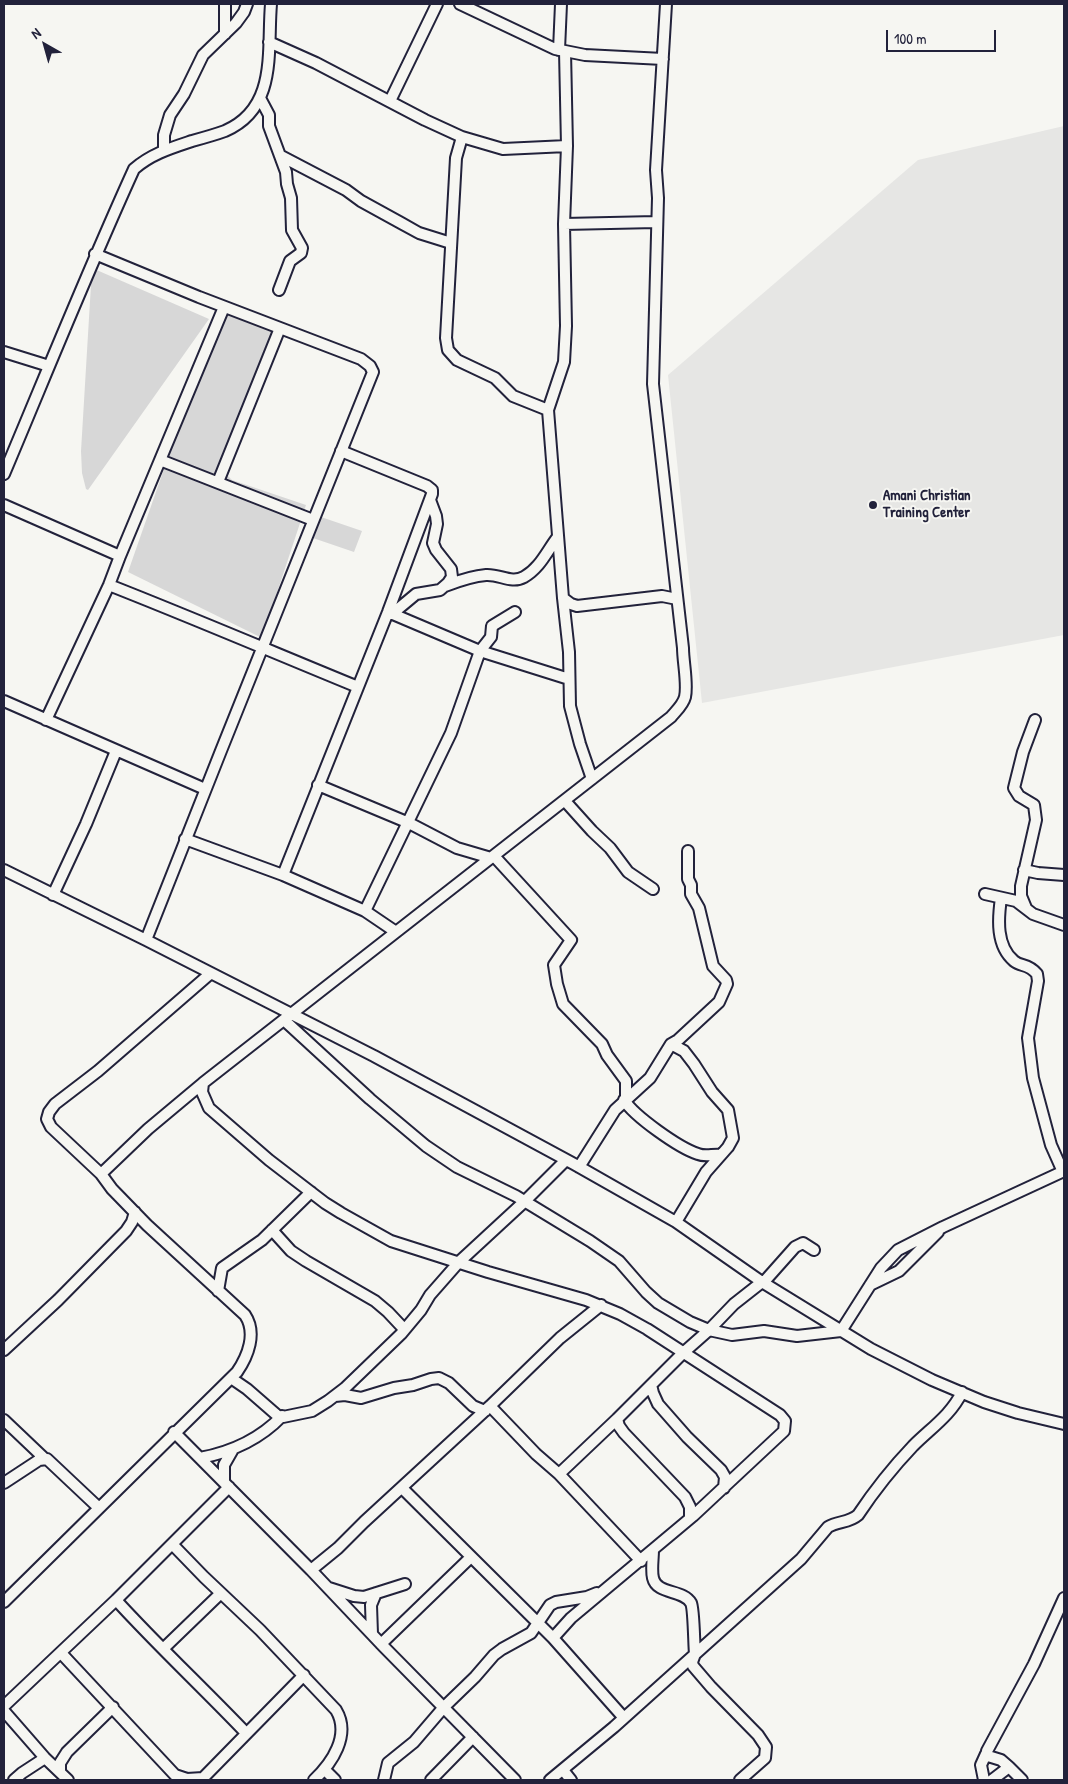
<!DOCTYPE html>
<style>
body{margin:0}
#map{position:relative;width:1068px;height:1784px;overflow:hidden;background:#f6f6f2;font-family:"Patrick Hand",sans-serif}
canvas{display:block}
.frame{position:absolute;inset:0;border:5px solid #22223b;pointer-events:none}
.north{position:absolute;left:20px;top:20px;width:50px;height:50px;-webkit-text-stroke:4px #f6f6f2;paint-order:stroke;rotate:322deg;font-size:14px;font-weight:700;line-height:20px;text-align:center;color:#22223b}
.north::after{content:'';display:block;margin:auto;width:18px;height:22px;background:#22223b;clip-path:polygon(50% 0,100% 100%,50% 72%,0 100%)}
.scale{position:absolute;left:886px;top:30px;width:110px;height:22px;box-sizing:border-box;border:2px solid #22223b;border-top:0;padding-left:6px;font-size:15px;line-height:18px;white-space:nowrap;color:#22223b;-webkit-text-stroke:4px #f6f6f2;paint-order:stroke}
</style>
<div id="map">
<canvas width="1068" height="1784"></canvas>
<div class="frame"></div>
<div class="north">N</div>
<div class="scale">100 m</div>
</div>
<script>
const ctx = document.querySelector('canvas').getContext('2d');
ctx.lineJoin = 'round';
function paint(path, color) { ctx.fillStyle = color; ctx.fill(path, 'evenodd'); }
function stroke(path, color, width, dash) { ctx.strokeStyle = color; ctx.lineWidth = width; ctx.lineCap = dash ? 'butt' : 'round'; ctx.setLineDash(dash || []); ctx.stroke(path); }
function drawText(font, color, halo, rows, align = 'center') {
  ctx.font = font + ' "Patrick Hand",sans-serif'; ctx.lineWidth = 4; ctx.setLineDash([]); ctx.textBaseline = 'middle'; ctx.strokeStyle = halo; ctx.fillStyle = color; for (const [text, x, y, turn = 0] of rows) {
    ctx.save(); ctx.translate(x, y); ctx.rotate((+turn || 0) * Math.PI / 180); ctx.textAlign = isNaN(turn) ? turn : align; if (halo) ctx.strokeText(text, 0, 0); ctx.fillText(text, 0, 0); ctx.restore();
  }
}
const built = new Path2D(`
 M1064,126V635L702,703L668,375L918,160Z`);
const green = new Path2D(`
 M92,268L209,319L88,490L86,489L82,473L81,451Z
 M222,303L278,325L220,468L232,480L306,505L262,638L128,572Z
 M321,517L362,531L354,552L313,538Z`);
const minor = new Path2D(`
 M460,4L555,49L585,55L663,59
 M225,34V4
 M269,42L316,63L425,120L462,137
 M559,50L561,4
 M565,51L567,146L564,224L566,326L564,362L548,410L563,598L569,652L570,706L580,744L592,779
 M260,98L269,115V126L286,172L287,184L291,198L292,230L302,248L301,253L290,261L279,290
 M390,101L437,4
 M164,150V135L170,115L184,94L203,55L236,23L244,12L247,4
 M281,156L346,190L361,201L401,223L419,233L451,243
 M564,224L656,222
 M95,254L199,297L361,359L370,366L373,372C298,562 220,750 146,940
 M4,352L49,366
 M548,410L513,396L495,378L457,360L448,350L446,338L456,158L462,137L503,149L567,146
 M160,460L313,520
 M4,474C47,372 88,270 134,169C151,154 171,148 192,141C203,138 214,135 225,131C278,108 267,51 271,4
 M218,482L280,328
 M4,505L120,556
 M109,585C193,618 275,653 358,687
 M445,586C458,581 472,576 486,575C500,574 511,584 524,577C540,568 547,551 557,538
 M563,598L571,604L577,606L662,596L677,599
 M388,612L480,651L569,679
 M392,614L416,594L440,590L448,583L452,577L451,569L436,550L433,543L437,524L436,516L430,500
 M4,701L205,789
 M46,720L109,585L120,556L224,307
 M318,785L409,823L457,848L491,858
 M565,801L592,831L610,848L628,872L653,889
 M185,839L283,875L365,911L396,932
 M494,856L571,940L554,965L557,984L563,1004L602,1044L607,1055L626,1081V1098
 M4,870L146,940L374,1056L574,1164L676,1222L762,1282L871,1349L932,1380L984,1402L1018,1413L1064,1424
 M1024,870L1038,873L1064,875
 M283,875L388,612L432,494V490L427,486L341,451
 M985,894L1016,901L1033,914L1064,925
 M53,895L86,824L116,751
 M1001,898C998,919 996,946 1014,961C1021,967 1028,963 1037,974L1038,981L1028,1038L1033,1078L1051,1145L1063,1172
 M1026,908L1021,896V886L1036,820L1034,805L1019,796L1014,788L1023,752L1035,720
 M365,911L451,733L480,651L491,637L492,626L515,612
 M284,1020L370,1099L426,1146L457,1167L516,1196L590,1241L619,1261L646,1292L658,1303L690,1322L709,1330L732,1335L764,1331L797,1336L841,1331L881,1268L898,1250L943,1227L1064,1171
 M671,1044L684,1051L694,1064L712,1092L728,1110L733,1138L728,1147L706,1172L676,1222
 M203,1083L202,1092L209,1108L269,1160L325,1203L341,1213L391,1241L488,1272L586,1300L620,1314L647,1329L780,1415L785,1421L784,1431L693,1516L571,1618L553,1638
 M624,1100C634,1116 679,1148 698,1154C705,1157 713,1154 721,1155
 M579,1167L615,1110L650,1078L671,1044L678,1040L719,1002L727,984L726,980L713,966L699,908L691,894V885L688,879V851
 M101,1174L148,1129L203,1083L671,717C676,711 683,705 685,697C688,684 683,662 683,648L653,384L658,198L656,170L666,4
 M272,1230L291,1251L306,1261L375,1301L388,1312L404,1329
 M763,1283L795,1247L803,1243L814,1250
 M870,1285L899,1271L938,1232
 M218,1291L222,1268L262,1240L311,1192
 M4,1350L58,1300L126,1231L132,1222L135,1212
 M231,1378L247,1389L278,1416L283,1417L312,1411L328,1401L345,1388L401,1334L421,1310L430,1295L459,1262L524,1202L566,1160
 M651,1385L653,1393L658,1404L687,1437L721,1470L725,1477L724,1488
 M335,1396L345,1395L361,1398L394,1388L413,1385L431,1379L439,1378L449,1383L473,1406L485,1411
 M490,1406L536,1454L559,1474L641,1561
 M617,1419L619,1426L624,1433L685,1497L690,1507V1518
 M4,1420L45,1459
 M174,1432L311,1570L384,1647L515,1780
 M200,1458C232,1452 259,1440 282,1416
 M559,1474L617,1419L683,1353L709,1330L734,1304L762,1282
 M224,1482V1465L232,1451
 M4,1483L39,1460L47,1459L99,1508
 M402,1488L553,1638L624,1718
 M172,1544L204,1577L260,1630L336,1710C351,1735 332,1763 314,1780
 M653,1550C653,1559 651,1570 653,1578C657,1595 683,1589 691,1603C694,1609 694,1645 695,1654L692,1662L693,1666L711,1687L758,1735L766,1747L765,1758L740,1780
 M311,1570L338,1548L364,1522L490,1406L560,1338L601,1305
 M329,1588L354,1596L364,1597L405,1584
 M116,1600C158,1646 203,1688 246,1733
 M4,1602L237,1372C248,1356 257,1333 245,1315L147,1225L112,1189L101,1174L51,1127L47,1119L49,1112L55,1104L98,1071L211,973
 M372,1634L371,1605L376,1593
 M381,1644L471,1557
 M163,1649L221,1593
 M61,1653L175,1775L187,1779L203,1778L304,1675
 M4,1706L116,1600L229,1487
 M4,1711L45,1758L68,1780
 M1009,1767L1001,1760L988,1756L987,1751L1034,1664L1064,1598
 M325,1770L335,1780
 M563,1770L571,1780
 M60,1772V1763L67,1752L113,1707
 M14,1780L22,1773L45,1758
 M384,1780L388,1763L414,1742L444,1707L475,1677L494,1655L502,1649L531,1633L550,1605L556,1602L587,1597L597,1593
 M431,1780L473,1737
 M550,1780L614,1727L801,1559L828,1527C838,1521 849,1523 858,1515C874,1491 893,1467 913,1446C931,1428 951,1415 962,1392
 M984,1780L981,1765L986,1754
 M992,1780L1009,1767L1022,1780`);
const markers = [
 [873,505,5,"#22223b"]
];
const poiNames = [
 ["Amani Christian",883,496],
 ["Training Center",883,513]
];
paint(built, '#e6e6e4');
paint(green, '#d7d7d7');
stroke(minor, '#22223b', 14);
stroke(minor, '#f6f6f2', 10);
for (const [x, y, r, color] of markers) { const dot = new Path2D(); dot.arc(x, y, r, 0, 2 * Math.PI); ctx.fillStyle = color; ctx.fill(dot); stroke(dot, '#f6f6f2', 2); }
drawText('bold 15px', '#22223b', '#f6f6f2', poiNames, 'left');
</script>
